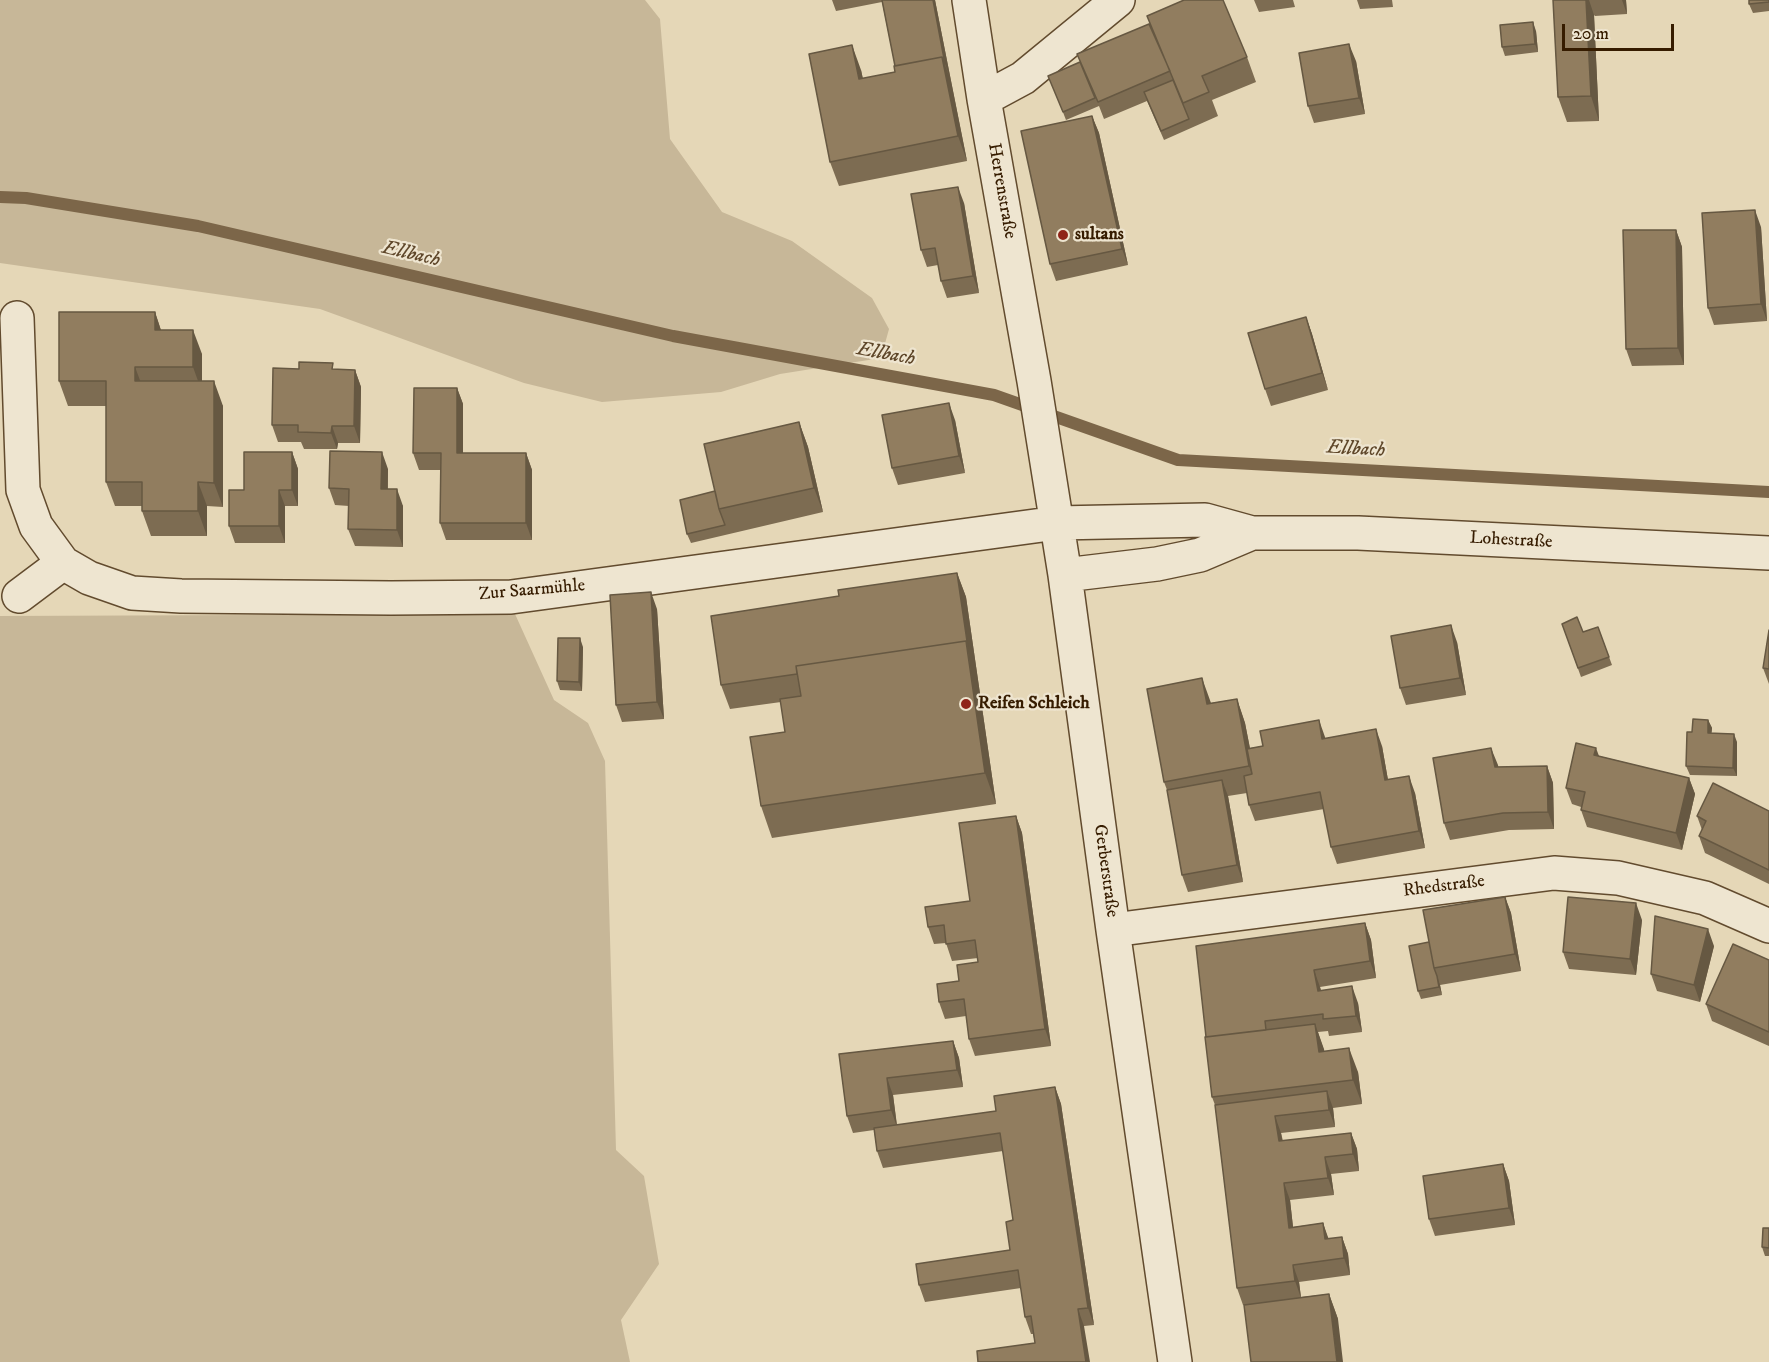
<!DOCTYPE html>
<meta charset="utf-8">
<style>
body{margin:0}
#map{position:relative;width:1769px;height:1362px;overflow:hidden;background:#e5d7b7;font-family:"IM FELL DW Pica",serif}
canvas{display:block}
.scale{position:absolute;left:1562px;top:24px;width:112px;height:27px;box-sizing:border-box;border:3px solid #361c00;border-top:0;padding-left:8px;font-size:18px;line-height:21px;white-space:nowrap;color:#361c00;-webkit-text-stroke:4px #eee5d0;paint-order:stroke}
</style>
<div id="map">
<canvas width="1769" height="1362"></canvas>
<div class="scale">20 m</div>
</div>
<script>
const ctx = document.querySelector('canvas').getContext('2d');
ctx.lineJoin = 'round';
function paint(path, color) { ctx.fillStyle = color; ctx.fill(path, 'evenodd'); }
function stroke(path, color, width, dash) { ctx.strokeStyle = color; ctx.lineWidth = width; ctx.lineCap = dash ? 'butt' : 'round'; ctx.setLineDash(dash || []); ctx.stroke(path); }
function drawText(font, color, halo, rows, align = 'center') {
  ctx.font = font + ' "IM FELL DW Pica",serif'; ctx.lineWidth = 4.5; ctx.setLineDash([]); ctx.textBaseline = 'middle'; ctx.strokeStyle = halo; ctx.fillStyle = color; for (const [text, x, y, turn = 0] of rows) {
    ctx.save(); ctx.translate(x, y); ctx.rotate((+turn || 0) * Math.PI / 180); ctx.textAlign = isNaN(turn) ? turn : align; if (halo) ctx.strokeText(text, 0, 0); ctx.fillText(text, 0, 0); ctx.restore();
  }
}
const green = new Path2D(`
 M0,0H645L660,19L670,139L722,212L792,241L872,298L889,329L881,358L780,374L721,392L602,402L524,383L320,309L0,263Z
 M515,614L554,700L588,723L605,761L616,1150L644,1176L659,1264L621,1320L630,1362H0V616Z`);
const stream = new Path2D(`
 M0,197L26,198L198,226L673,336L994,395L1178,460L1769,492`);
const minor = new Path2D(`
 M969,0L984,99L1034,381L1065,575L1113,930L1175,1362
 M984,99L1023,78L1118,0
 M17,318L23,490L36,526L63,563
 M1065,575L1157,564L1200,555L1252,533
 M19,596L63,563L89,578L132,593L181,596L391,598L511,597L1057,523L1205,520L1252,533H1358L1769,553
 M1113,930L1554,873L1618,878L1705,898L1769,926`);
const wall = new Path2D(`
 M832,0H935L967,161L839,186L830,162L861,70L863,79L895,72V66L882,2L836,11Z
 M1254,0H1293L1295,7L1259,12Z
 M1357,0H1392L1393,7L1360,9Z
 M1553,0H1626L1627,14L1595,16L1594,15L1599,121L1567,122L1558,97Z
 M1769,0V11L1753,13L1749,4Z
 M1536,31L1538,52L1505,56L1502,47Z
 M1247,57L1256,82L1212,100L1218,116L1164,140L1147,101L1104,119L1099,106L1066,120L1052,84Z
 M1356,61L1365,114L1314,123L1308,106Z
 M1092,116L1099,133L1128,265L1056,281L1050,264Z
 M964,203L979,293L947,298L941,281L938,265L927,267L921,250Z
 M1761,227L1767,321L1714,325L1708,308Z
 M1676,230L1682,247L1684,365L1632,366L1626,349Z
 M155,312L161,330L202,354V381L223,406V507L207,506V536H151L142,511V506H115L106,482V406H68L59,381Z
 M1306,317L1312,334L1328,390L1271,406L1265,389Z
 M335,369L355,370L361,387L360,443H338L337,449H304L301,442H278L272,425Z
 M457,388L463,404V453H526L532,470V540H446L440,523V470H419L413,453Z
 M955,420L965,473L898,485L892,468Z
 M799,422L808,447L823,512L691,543L687,534L715,491Z
 M292,452L298,469V506H285V543H235L229,526L244,490Z
 M388,469V489L403,506V547L355,546L348,529L349,506L335,505L329,488Z
 M957,573L966,597L996,804L772,838L761,806L785,732L781,702L730,709L721,685L839,596Z
 M657,609L664,719L622,722L616,705Z
 M1562,624L1583,632L1598,627L1612,665L1581,677Z
 M1769,630V684L1763,668Z
 M1457,642L1466,695L1406,705L1400,688Z
 M583,647L582,691L560,690L557,681Z
 M1237,699L1245,723L1250,748L1325,737V739L1382,746L1388,780L1415,793L1425,848L1337,864L1331,847L1324,809L1255,821L1249,805L1247,793L1228,796L1243,882L1188,892L1182,875L1167,790L1164,782L1211,703Z
 M1708,720L1712,728L1711,733L1737,742V776L1690,775L1686,766L1692,732Z
 M1599,756L1689,778L1695,794L1682,850L1587,827L1581,810V807L1572,804L1566,788Z
 M1498,765V767L1547,766L1553,783L1554,829L1509,830L1450,840L1444,823Z
 M1769,811V884L1705,853L1699,836L1702,830L1697,816Z
 M1016,816L1022,833L1051,1046L975,1056L969,1039L966,1016L945,1019L939,1002L978,962V958L952,961L946,943L934,944L928,927L970,901Z
 M1505,897L1511,913L1521,971L1440,985L1442,995L1421,999L1418,991L1429,942Z
 M1642,920L1636,975L1569,969L1563,952Z
 M1365,923L1371,940L1376,978L1320,987L1321,990L1358,1003L1362,1032L1329,1036L1328,1031L1318,1032L1324,1051L1358,1072L1362,1104L1333,1108L1335,1127L1281,1133L1283,1141L1351,1133L1357,1149L1359,1171L1331,1174L1334,1195L1290,1200L1293,1227L1323,1223L1328,1239L1342,1237L1348,1254L1350,1275L1299,1282L1301,1297L1329,1294L1338,1319L1243,1305L1237,1288L1215,1105L1212,1097L1207,1037Z
 M1714,946L1700,1002L1657,991L1651,974Z
 M1769,960V1046L1712,1021L1706,1004Z
 M953,1041L959,1058L963,1087L893,1095L897,1125L996,1111L1055,1087L1061,1104L1094,1325L1084,1326L1035,1343L1033,1334H1031L1025,1317L1021,1288L925,1302L919,1285L1010,1250L1013,1220L1003,1151L883,1168L877,1151L874,1130L853,1133L847,1116L839,1054Z
 M1503,1164L1509,1181L1515,1225L1435,1236L1429,1219Z
 M1769,1228V1256H1765L1762,1247Z`);
const shadedWall = new Path2D(`
 M933,0H935L951,81L945,64Z
 M1586,0H1589L1594,15L1599,121L1591,96Z
 M1622,0H1626L1627,14Z
 M1533,22L1536,31L1538,52L1535,44Z
 M1349,44L1356,61L1365,114L1359,98Z
 M852,45L861,70L868,104L859,79Z
 M942,57L951,81L967,161L958,136Z
 M1092,116L1099,133L1128,265L1122,249Z
 M958,187L964,203L979,293L973,276Z
 M1755,210L1761,227L1767,321L1761,304Z
 M1676,230L1682,247L1684,365L1678,348Z
 M155,312L163,337L155,330Z
 M1306,317L1312,334L1328,390L1322,373Z
 M193,330L202,354V392L193,367Z
 M135,367L144,391L135,381Z
 M355,370L361,387L360,443L354,426Z
 M214,381L223,406V507L214,483Z
 M457,388L463,404V470L457,453Z
 M949,403L955,420L965,473L959,456Z
 M799,422L808,447L823,512L814,488Z
 M332,426L338,443L337,449L331,433Z
 M292,452L298,469V506L292,490Z
 M382,452L388,469L387,506L381,489Z
 M526,453L532,470V540L526,523Z
 M198,482L207,506V536L198,511Z
 M397,489L403,506V547L397,530Z
 M279,490L285,506V543L279,526Z
 M957,573L966,597L996,804L985,773Z
 M651,592L657,609L664,719L657,702Z
 M1451,625L1457,642L1466,695L1460,678Z
 M580,638L583,647L582,691L579,682Z
 M1202,678L1211,703L1207,704Z
 M1237,699L1245,723L1258,791L1249,766Z
 M1319,720L1325,737L1328,756L1322,739Z
 M1708,720L1712,728L1711,741L1708,733Z
 M1376,729L1382,746L1391,797L1385,780Z
 M1734,734L1737,742V776L1733,768Z
 M1491,748L1498,765L1501,784L1495,767Z
 M1596,748L1602,764L1594,755Z
 M1547,766L1553,783L1554,829L1548,812Z
 M1409,776L1415,793L1425,848L1419,831Z
 M1689,778L1695,794L1682,850L1676,833Z
 M1222,780L1228,796L1243,882L1237,865Z
 M1016,816L1022,833L1051,1046L1045,1029Z
 M1505,897L1511,913L1521,971L1515,954Z
 M1636,903L1642,920L1636,975L1630,959Z
 M1365,923L1371,940L1376,978L1370,961Z
 M1708,929L1714,946L1700,1002L1694,985Z
 M1314,970L1320,987L1324,1007L1318,991Z
 M1437,976L1440,985L1442,995L1439,987Z
 M1352,986L1358,1003L1362,1032L1356,1016Z
 M1315,1024L1324,1049L1328,1076L1319,1052Z
 M953,1041L959,1058L963,1087L957,1070Z
 M1349,1048L1358,1072L1362,1104L1353,1080Z
 M887,1078L893,1095L897,1127L891,1110Z
 M1055,1087L1061,1104L1094,1325L1088,1308Z
 M1327,1091L1333,1108L1335,1127L1329,1110Z
 M1275,1116L1281,1133L1285,1158L1279,1141Z
 M1351,1133L1357,1149L1359,1171L1353,1154Z
 M1325,1157L1331,1174L1334,1195L1328,1178Z
 M1503,1164L1509,1181L1515,1225L1509,1208Z
 M1284,1183L1290,1200L1295,1245L1289,1228Z
 M1323,1223L1329,1240L1325,1239Z
 M1342,1237L1348,1254L1350,1275L1344,1258Z
 M1293,1265L1299,1282L1301,1298L1295,1281Z
 M1329,1294L1338,1319L1343,1362H1337Z
 M1078,1309L1084,1326L1090,1362H1086Z`);
const building = new Path2D(`
 M882,0H933L945,64L942,57L895,66Z
 M1184,0H1223L1247,57L1202,76L1209,92L1183,103L1147,16Z
 M1553,0H1586L1591,96L1558,97Z
 M1749,0H1769V2L1749,4Z
 M1533,22L1535,44L1502,47L1500,25Z
 M1149,24L1170,71L1098,102L1077,54Z
 M1349,44L1359,98L1308,106L1299,53Z
 M852,45L859,79L895,72L894,66L942,57L958,136L830,162L809,54Z
 M1080,62L1095,98L1063,112L1048,76Z
 M1173,80L1189,119L1161,131L1144,92Z
 M1092,116L1122,249L1050,264L1021,131Z
 M958,187L973,276L941,281L935,248L921,250L911,194Z
 M1755,210L1761,304L1708,308L1702,213Z
 M1623,230H1676L1678,348L1626,349Z
 M59,312H155V330H193V367H135V381H214V483L198,482V511H142V482H106V381H59Z
 M1306,317L1322,373L1265,389L1248,333Z
 M299,362L333,363L332,369L355,370L354,426H332L331,433L298,432V425H272L273,368L299,369Z
 M414,388H457V453H526V523H440L441,453H413Z
 M949,403L959,456L892,468L882,415Z
 M799,422L814,488L719,509L704,444Z
 M330,451L382,452L381,489H397V530L348,529L349,489L329,488Z
 M244,452H292V490H279V526H229V490H244Z
 M715,491L719,509L725,525L687,534L680,500Z
 M957,573L968,648L966,641L796,666L797,674L721,685L711,616L839,596L838,590Z
 M651,592L657,702L616,705L610,595Z
 M1577,617L1583,632L1598,627L1609,657L1578,668L1562,624Z
 M1451,625L1460,678L1400,688L1391,636Z
 M1769,630V669L1763,668Z
 M558,638H580L579,682L557,681Z
 M966,641L985,773L761,806L750,737L785,732L780,699L801,696L796,666Z
 M1202,678L1207,704L1237,699L1249,766L1164,782L1147,689Z
 M1693,719L1708,720V733L1734,734L1733,768L1686,766L1687,732H1692Z
 M1319,720L1322,739L1376,729L1385,780L1409,776L1419,831L1331,847L1320,792L1249,805L1244,776L1252,774L1247,749L1263,746L1260,731Z
 M1576,743L1596,748L1594,755L1689,778L1676,833L1581,810L1585,792L1566,788Z
 M1491,748L1495,767L1547,766L1548,812L1503,813L1444,823L1433,758Z
 M1222,780L1237,865L1182,875L1167,790Z
 M1713,783L1769,811V870L1699,836L1706,821L1697,816Z
 M1016,816L1045,1029L969,1039L964,999L939,1002L937,984L959,981L957,965L978,962L975,940L946,944L944,925L928,927L925,907L970,901L959,823Z
 M1505,897L1515,954L1434,968L1423,910Z
 M1568,897L1636,903L1630,959L1563,952Z
 M1655,916L1708,929L1694,985L1651,974Z
 M1365,923L1370,961L1314,970L1318,991L1352,986L1356,1016L1323,1019V1014L1265,1021L1266,1030L1206,1037L1196,946Z
 M1429,942L1434,968L1437,976L1439,987L1418,991L1409,946Z
 M1733,944L1769,960V1032L1706,1004Z
 M1315,1024L1319,1052L1349,1048L1353,1080L1212,1097L1205,1037Z
 M953,1041L957,1070L887,1078L891,1110L847,1116L839,1054Z
 M1055,1087L1088,1308L1078,1309L1086,1362H978L977,1351L1035,1343L1031,1316L1025,1317L1018,1270L919,1285L916,1264L1010,1250L1006,1222L1013,1220L1000,1133L877,1151L874,1128L996,1111L994,1096Z
 M1327,1091L1329,1110L1275,1116L1279,1141L1351,1133L1353,1154L1325,1157L1328,1178L1284,1183L1289,1228L1323,1223L1325,1239L1342,1237L1344,1258L1293,1265L1295,1281L1237,1288L1215,1105Z
 M1503,1164L1509,1208L1429,1219L1423,1176Z
 M1763,1228H1769V1248L1762,1247Z
 M1329,1294L1337,1362H1251L1244,1305Z`);
const markers = [
 [1063,235,6,"#8f2418"],
 [966,704,6,"#8f2418"]
];
const streetNames = [
 ["Herrenstraße",1001,191,80],
 ["Lohestraße",1511,541,3],
 ["Zur Saarmühle",532,591,-5],
 ["Gerberstraße",1105,871,82],
 ["Rhedstraße",1444,887,-7]
];
const poiNames = [
 ["sultans",1075,235],
 ["Reifen Schleich",978,704]
];
const waterNames = [
 ["Ellbach",411,255,13],
 ["Ellbach",886,355,10],
 ["Ellbach",1356,450,3]
];
paint(green, '#c7b798');
stroke(stream, '#7c6649', 12);
stroke(minor, '#624b2e', 36);
stroke(minor, '#eee5d0', 33);
paint(wall, '#7d6c52');
paint(shadedWall, '#665842');
paint(building, '#917d5f');
stroke(building, '#665842', 1.5);
for (const [x, y, r, color] of markers) { const dot = new Path2D(); dot.arc(x, y, r, 0, 2 * Math.PI); ctx.fillStyle = color; ctx.fill(dot); stroke(dot, '#eee5d0', 2); }
drawText('18px', '#361c00', '#eee5d0', streetNames);
drawText('bold 18px', '#361c00', '#eee5d0', poiNames, 'left');
drawText('italic 20px', '#5f472a', '#eee5d0', waterNames);
</script>
